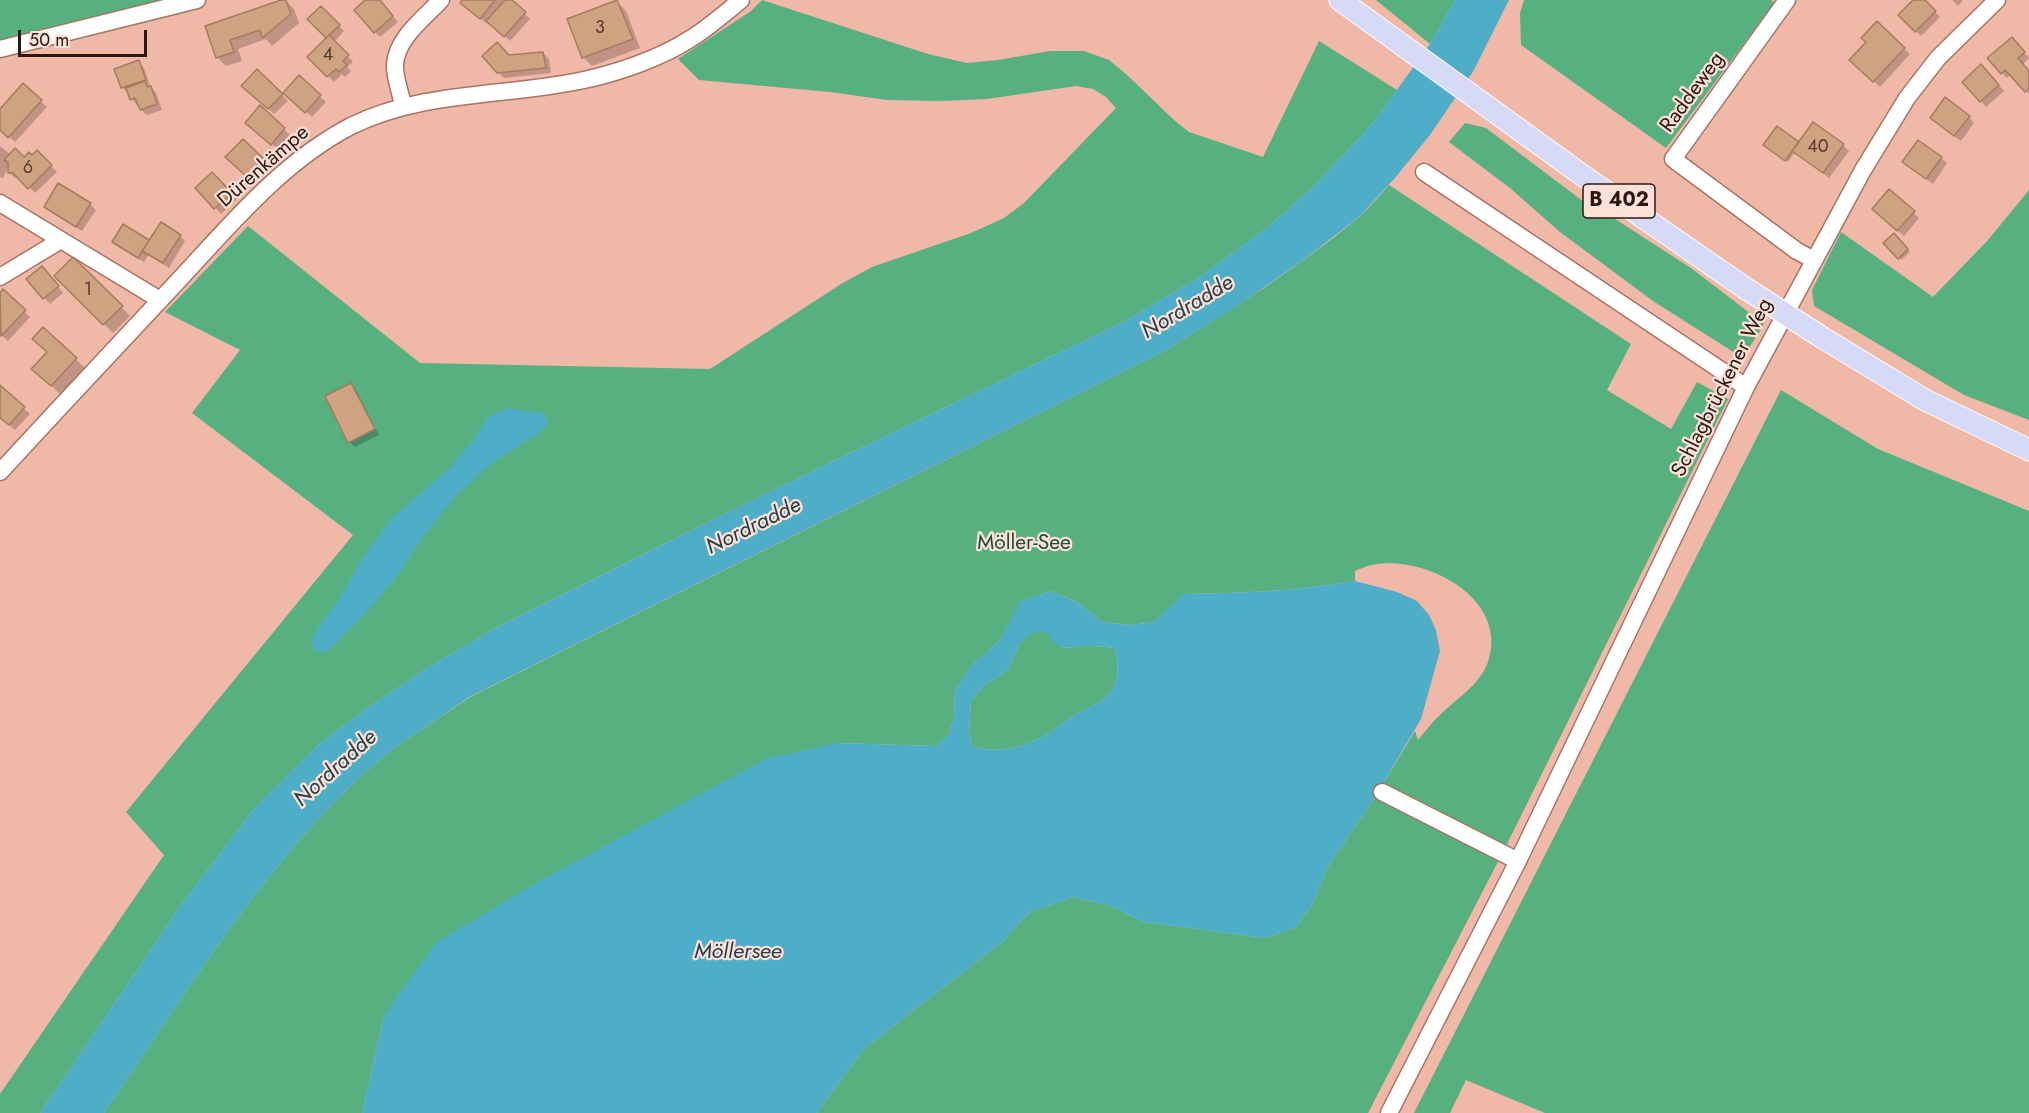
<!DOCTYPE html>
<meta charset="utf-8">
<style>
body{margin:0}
#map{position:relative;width:2029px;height:1113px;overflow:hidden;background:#f0b8a7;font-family:Jost,sans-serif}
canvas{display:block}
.scale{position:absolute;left:18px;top:30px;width:129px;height:27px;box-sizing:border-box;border:3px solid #2c1812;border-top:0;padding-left:8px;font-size:18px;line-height:21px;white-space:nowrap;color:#2c1812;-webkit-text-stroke:4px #fde0d7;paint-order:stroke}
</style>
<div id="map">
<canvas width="2029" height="1113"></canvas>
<div class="scale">50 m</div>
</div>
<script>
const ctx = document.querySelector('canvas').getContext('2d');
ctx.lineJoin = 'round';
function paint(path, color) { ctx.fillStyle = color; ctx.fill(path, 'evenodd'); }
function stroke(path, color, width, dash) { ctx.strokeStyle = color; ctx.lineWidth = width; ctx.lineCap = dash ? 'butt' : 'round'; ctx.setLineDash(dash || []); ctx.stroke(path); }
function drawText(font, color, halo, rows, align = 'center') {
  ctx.font = font + ' Jost,sans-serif'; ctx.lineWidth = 4.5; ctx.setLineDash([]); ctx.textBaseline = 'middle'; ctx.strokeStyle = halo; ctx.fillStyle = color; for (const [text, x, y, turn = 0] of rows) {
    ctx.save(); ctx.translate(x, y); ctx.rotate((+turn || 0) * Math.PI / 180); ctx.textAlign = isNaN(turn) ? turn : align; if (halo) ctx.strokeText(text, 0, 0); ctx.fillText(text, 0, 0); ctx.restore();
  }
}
const green = new Path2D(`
 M0,0H163L0,41Z
 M762,0L928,54L967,63L998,60L1050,51H1084L1109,60L1126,74L1174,120L1189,132L1263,157L1319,41L1397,90L1373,123L1314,186L1268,227L1201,276L1123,322L773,490L497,627L426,669L367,708L318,745L252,811L181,905L40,1113H0V1094L164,855L126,812L353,535L192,413L240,350L165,312L248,226L420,363L710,369L841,284L872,267L971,233L1004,218L1024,203L1116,108L1106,97L1093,89L1076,86L987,99L940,101L887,100L830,92L699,80L678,59L751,11Z
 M1376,0H1455L1430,44Z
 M1524,0H1771L1774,3L1666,148L1521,45L1520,13Z
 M1465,123L1486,128L1588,205L1612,217L1691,268L1764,324L1746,353H1735L1653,301L1560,232L1510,188L1449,142Z
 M1389,185L1631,344L1607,390L1671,429L1697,382L1728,399L1503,852L1368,1113H817L864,1049L1001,943L1030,912L1074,897L1113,907L1143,922L1265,938L1297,927L1312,905L1329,865L1374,799L1415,731L1418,740C1425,732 1431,723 1439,716C1457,698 1479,686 1488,662C1510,599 1425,554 1372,565C1366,566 1360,569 1355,571V581C1298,591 1242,593 1185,594L1153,622L1131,625L1103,622L1075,601L1051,591L1021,602L1000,640L971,666L955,690L954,717L949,735L936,746L838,743L384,1015L362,1113H104C188,992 264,861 377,762C403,740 440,718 470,697L1165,351C1231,310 1298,268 1358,218C1369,208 1379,196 1389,185Z
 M2029,190V420L1964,395L1814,306L1812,290L1841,232L1933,297L1988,240Z
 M1781,390L1878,449L2029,511V1113H1545L1466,1080L1450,1113H1414Z
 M1031,632H1047C1065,655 1064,646 1089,646C1097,646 1106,647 1114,648C1118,662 1120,674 1113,688C1104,703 1085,709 1071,717C1062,723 1054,731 1044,736C1022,748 996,754 972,746L969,730L971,701L983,687L1008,670L1019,645Z`);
const water = new Path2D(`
 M1455,0H1509L1474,70L1430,135L1394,179L1359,217L1302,261L1231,310L1165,351L469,697C440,718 403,740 377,762C264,861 188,992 104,1113H40L181,905L252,811L318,745L367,708L426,669L497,627L773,490L1123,322L1201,276L1268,227L1314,186L1373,123L1430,44Z
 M508,408L529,412H542L548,423L538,434L492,463L455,497L421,539L398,575L365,614L328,651L318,652L313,648L312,640L318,628L340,598L361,560L393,517L450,468L476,436L489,416Z
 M1355,581L1397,592L1417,601L1429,615L1436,630L1440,651L1421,719L1374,799L1329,865L1312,905L1297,927L1265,938L1143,922L1113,907L1074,897L1030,912L1001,943L864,1049L817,1113H362L384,1015L437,942L538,882L766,759L838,743L936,746L949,735L954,717L955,690L971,666L1000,640L1020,602L1051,591L1075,601L1103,622L1131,625L1153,622L1184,594C1242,593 1298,591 1355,581ZM1046,632C1065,655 1064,646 1089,646C1097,646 1106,647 1114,648C1118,662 1120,674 1113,688C1104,703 1085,709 1071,717C1062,723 1054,731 1044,736C1022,748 996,754 972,746L969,730L971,701L983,687L1008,670L1019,645L1031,633Z`);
const shadow = new Path2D(`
 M285,0L294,9L299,23L272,46L266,39L238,49L242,61L226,66L217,57L207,27Z
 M367,0H379L398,22L380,37L375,32Z
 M464,0H510L530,19L510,41L488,21L486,23L467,8Z
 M1915,0H1923L1940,17L1921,36L1900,15Z
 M1952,0H1963L1958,6Z
 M617,2L626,11L640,48L592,66L583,57L569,20Z
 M321,8L344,31L334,42L353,62L347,67L351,71L345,77L342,74L334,82L309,57L328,38Z
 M1877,24L1910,54L1880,87L1851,60L1868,42Z
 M2017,44L2029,58L2022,65L2029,73V94L2012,74L2007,78L2002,73Z
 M543,53L549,59L551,73L504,78L484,56Z
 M139,62L144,68L151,88L156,93L162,110L147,115L141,110L139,104L137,105L123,88L116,70Z
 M257,71L288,101L274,114L249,91Z
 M1987,72L2004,91L1986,107L1981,101Z
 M299,77L326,102L312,117L290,98Z
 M23,85L47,107L15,142L0,129V111Z
 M260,107L290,135L278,149L253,128Z
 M1969,117L1974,123L1961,141L1937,123Z
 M243,141L268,165L253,181L228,157Z
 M1799,144L1843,145L1849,151L1829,178L1795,152L1788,162L1768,147Z
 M0,146L11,155L24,159L32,157L37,152L57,172L35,193L20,178H15L9,172V165L3,178L0,177Z
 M1941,158L1947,163L1933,184L1904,162Z
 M212,174L237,199L221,214L197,188Z
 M1889,191L1919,218L1904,236L1879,215Z
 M90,204L96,210L82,231L51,212L45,207Z
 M123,227L150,242L180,236L185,241L169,268L148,255L144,262L120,248L114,242Z
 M1894,235L1910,252L1901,260L1885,243Z
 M73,259L130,316L113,333L56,276Z
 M48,274L63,293L50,304L28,279Z
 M4,292L30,317L8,341L0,334V295Z
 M43,329L85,368L60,394L34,369L49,353Z
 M351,384L356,390L379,435L355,447L350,442Z
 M0,387L30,414L15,430L0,417Z`);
const building = new Path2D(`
 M281,0H286L291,14L262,38L260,30L230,40L234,52L216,58L205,26Z
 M365,0H380L393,16L374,33L354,10Z
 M462,0H495L480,19L460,3Z
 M505,0H512L526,12L504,37L486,21Z
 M617,0L633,39L582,58L567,19Z
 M1913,0H1925L1936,11L1915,32L1898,15Z
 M321,6L340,25L326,38L307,19Z
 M1877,21L1905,48L1873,82L1849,60L1866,42L1861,38Z
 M329,35L349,55L343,61L347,65L339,72L336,69L327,77L307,57Z
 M2012,37L2025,52L2018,58L2029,71V88L2025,92L2005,70L2001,74L1987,58Z
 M497,42L509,55L543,52L546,68L497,73L482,56Z
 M139,60L146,80L121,88L114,69Z
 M1981,64L1999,85L1980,102L1962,82Z
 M257,69L283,94L268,109L241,86Z
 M299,75L321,95L305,113L283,93Z
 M145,81L147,87L151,86L157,104L140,110L135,98L130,100L126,88Z
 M23,83L42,100L8,138L0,130V109Z
 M1945,97L1970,116L1954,136L1930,118Z
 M260,105L285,128L271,145L245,123Z
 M1813,122L1844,144L1823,173L1792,151Z
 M1777,126L1799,142L1785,161L1763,145Z
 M243,139L264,159L247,177L225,157Z
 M1918,140L1942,157L1926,179L1902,162Z
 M15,148L24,157L29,152L32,155L37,150L52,165L28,189L13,173H8V162L4,160Z
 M212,172L232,193L214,209L195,188Z
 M58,183L91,203L76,227L44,207Z
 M1889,189L1915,211L1897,231L1872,209Z
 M161,222L181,235L163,263L142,251Z
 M123,224L149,240L138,258L112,242Z
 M1894,233L1908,249L1898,259L1883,243Z
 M73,257L123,306L103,325L54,276Z
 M42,266L59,286L43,299L26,279Z
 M3,289L26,310L1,336L0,293Z
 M43,327L77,358L51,386L31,369L47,352L32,339Z
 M351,383L375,429L348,443L325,396Z
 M0,385L25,407L9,425L0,418Z`);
const minor = new Path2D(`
 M1787,0L1673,159L1797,251L1814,260
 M0,49L197,0
 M403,106C401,93 394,77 395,64C397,38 424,18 441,0
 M1424,172L1746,387
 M0,203L160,300
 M0,277L61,240
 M0,472C59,408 119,344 178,281C230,225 282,162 351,126C424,90 506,97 584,80C617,73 661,58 690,39C708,28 725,13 741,0
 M1382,792L1518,861
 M1389,1113L1518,861L1746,387L1863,170L1907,98L1938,58L1997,0`);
const major = new Path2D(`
 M1340,0L1582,175L1745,288
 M1823,338L1925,400L2029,450`);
const majorBridge = new Path2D(`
 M1745,288L1823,338`);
const numberNames = [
 ["3",600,29],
 ["4",328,56],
 ["40",1818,148],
 ["6",28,169],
 ["1",88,291]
];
const shields = [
 [1619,201,72]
];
const shieldNames = [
 ["B 402",1619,201]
];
const streetNames = [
 ["Raddeweg",1693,93,-54],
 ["Dürenkämpe",264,167,-41],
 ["Schlagbrückener Weg",1723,388,-63]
];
const parkNames = [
 ["Möller-See",1024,544]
];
const waterNames = [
 ["Nordradde",1188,308,-31],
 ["Nordradde",754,527,-26],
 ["Nordradde",336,769,-42],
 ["Möllersee",738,953]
];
paint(green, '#56b07f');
paint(water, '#4faec7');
paint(shadow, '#0003');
paint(building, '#cfa282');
stroke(building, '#a67c5c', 1.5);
stroke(minor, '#a87465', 19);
stroke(major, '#fff', 23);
stroke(minor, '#fff', 16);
stroke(major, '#d6daf7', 21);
stroke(majorBridge, '#fff', 23, []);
stroke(majorBridge, '#d6daf7', 21);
drawText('18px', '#553a2e', null, numberNames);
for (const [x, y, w] of shields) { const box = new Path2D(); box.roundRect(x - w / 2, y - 17, w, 34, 4.5); ctx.fillStyle = '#fde0d7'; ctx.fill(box); stroke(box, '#2c1812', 1.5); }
drawText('bold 20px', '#2c1812', null, shieldNames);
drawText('21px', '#2c1812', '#fde0d7', streetNames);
drawText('21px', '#185034', '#fde0d7', parkNames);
drawText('italic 22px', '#234048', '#fde0d7', waterNames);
</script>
